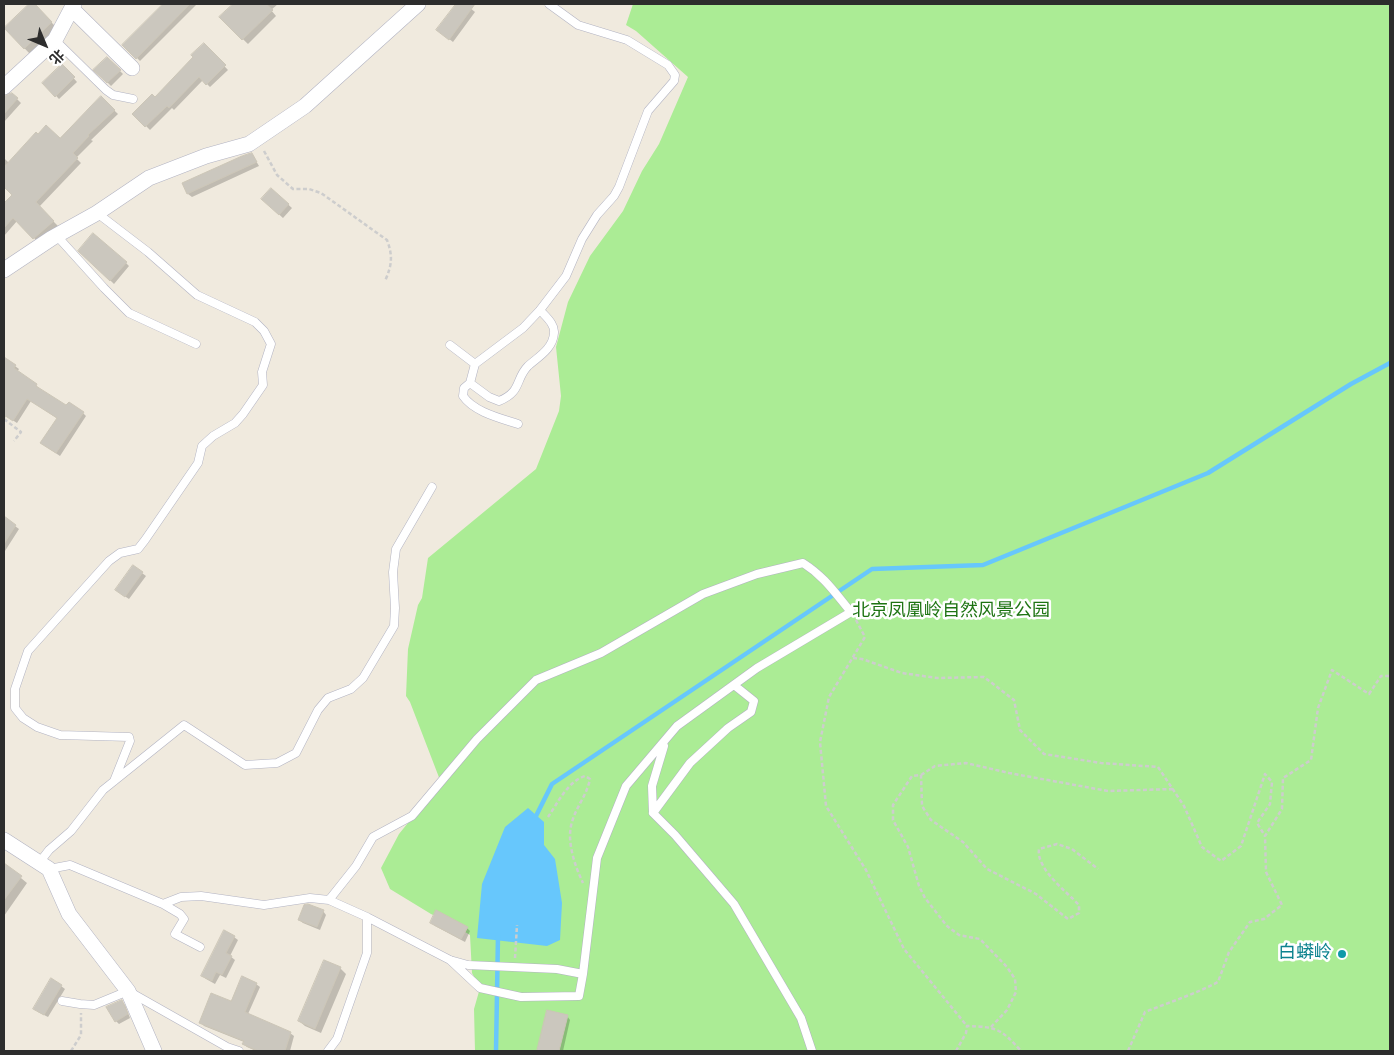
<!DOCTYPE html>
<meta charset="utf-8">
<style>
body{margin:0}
#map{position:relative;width:1394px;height:1055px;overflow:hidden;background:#f0eade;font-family:Overpass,"Noto Sans SC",sans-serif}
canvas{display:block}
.frame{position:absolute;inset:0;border:5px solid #2d2d2d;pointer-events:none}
.north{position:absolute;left:20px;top:20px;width:50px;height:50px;-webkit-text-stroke:4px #fff;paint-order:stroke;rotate:135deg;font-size:14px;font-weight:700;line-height:20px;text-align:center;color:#2d2d2d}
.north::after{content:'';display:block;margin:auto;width:18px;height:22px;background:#2d2d2d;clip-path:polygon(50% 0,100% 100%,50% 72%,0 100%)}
</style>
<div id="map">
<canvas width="1394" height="1055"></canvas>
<div class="frame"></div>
<div class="north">北</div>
</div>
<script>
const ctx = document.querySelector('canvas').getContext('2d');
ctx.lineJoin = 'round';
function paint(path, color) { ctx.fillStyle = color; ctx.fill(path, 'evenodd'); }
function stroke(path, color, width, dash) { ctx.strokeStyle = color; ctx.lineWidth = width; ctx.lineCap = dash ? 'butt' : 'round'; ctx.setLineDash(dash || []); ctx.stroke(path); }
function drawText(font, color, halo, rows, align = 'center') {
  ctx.font = font + ' Overpass,"Noto Sans SC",sans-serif'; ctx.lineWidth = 5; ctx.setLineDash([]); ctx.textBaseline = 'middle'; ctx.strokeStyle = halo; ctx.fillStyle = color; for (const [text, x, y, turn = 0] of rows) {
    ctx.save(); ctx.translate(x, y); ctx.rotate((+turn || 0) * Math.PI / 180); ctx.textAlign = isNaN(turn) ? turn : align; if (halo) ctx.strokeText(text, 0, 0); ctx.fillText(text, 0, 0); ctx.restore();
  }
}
const green = new Path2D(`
 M633,4H1390V1051H475L474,1009L480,988L472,973L470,935L452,924L431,914L390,889L381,868L399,834L433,792L440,780L410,702L406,696L408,649L418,605L422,598L428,558L536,469L559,411L561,396L556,347L568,302L590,256L623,211L642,171L659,144L688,77L636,31L626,25Z`);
const water = new Path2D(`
 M528,808L544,822V845L555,859L562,903L560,940L547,946L477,938L482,884L505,827Z`);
const shadow = new Path2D(`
 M31,4H33L57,28L30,54L5,28Z
 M165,4H197L140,61L124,45Z
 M236,4H278L271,10L276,16L248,44L221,18Z
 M457,4H465L475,12L453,42L438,30Z
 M204,45L228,70L210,87L203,80L174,110L172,108L150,130L134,114L155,99L195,57Z
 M107,58L123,74L111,86L95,70Z
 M62,65L77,82L59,99L44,83Z
 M12,94L21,103L4,122V99Z
 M101,98L118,114L91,140L93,141L76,158L81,163L39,207L58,226L38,242L17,221L4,236V205L13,195L4,186V158L9,163L60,140Z
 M252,154L259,166L192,197L188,194L184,184Z
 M271,189L292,208L283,218L262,199Z
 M79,250L126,263L129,266L114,284Z
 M4,358L19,369L17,372L36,385L39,389L66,407L83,413L86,416L60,456L45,446L58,419L31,401L17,423L6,416L4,420Z
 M4,518L19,529L5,551L4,550Z
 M142,573L146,576L129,599L120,593Z
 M4,864L27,883L4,916Z
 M323,911L326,915L320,930L303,923L299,920Z
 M431,922L467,928L470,931L465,942L435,926Z
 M234,937L238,940L230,956L235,960L226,978L220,975L215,984L206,979L202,976Z
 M324,962L340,968L346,974L321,1033L305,1026L299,1021Z
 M256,984L260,987L248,1014L290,1033L294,1036L290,1051H256L247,1047L243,1044L244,1042L204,1026L201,1022L231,1003Z
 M61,986L65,989L48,1017L38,1012Z
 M121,1001L125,1005L130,1018L119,1024L116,1021Z
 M548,1012L567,1016L570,1020L563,1051H538Z`);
const stream = new Path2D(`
 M535,818L552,784L872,569L983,565L1208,473L1351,384L1390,363
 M496,1051L498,935`);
const building = new Path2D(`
 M29,4H35L52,22L24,49L4,28Z
 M163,4H190L136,59L122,45Z
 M233,4H266L273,10L242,40L219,17Z
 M456,4H475L449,40L436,30Z
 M204,43L226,65L206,85L199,77L169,108L167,106L145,127L132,114L152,94L155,97L193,57L191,55Z
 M107,57L121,70L107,83L93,70Z
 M62,64L75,77L55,97L42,83Z
 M12,93L18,98L4,114V96Z
 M101,96L115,110L88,135L89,136L73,153L78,158L36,202L54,221L33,239L13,218L4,228V203L12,195L4,187V167L36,132L38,134L46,125L60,138Z
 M252,153L257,162L187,194L182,183L242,156Z
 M271,188L289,204L279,215L261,199Z
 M93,233L127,262L110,281L78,251Z
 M4,357L16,365L14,368L37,384L36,386L66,405L69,402L84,412L56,453L40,443L57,418L27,399L13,421L4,415Z
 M4,516L16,525L4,544Z
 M133,565L143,572L125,597L115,590Z
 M4,863L22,876L4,900Z
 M308,904L324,910L317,927L298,920L304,905Z
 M436,910L468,927L461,939L430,923Z
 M224,930L235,936L226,953L232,956L222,975L216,972L212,981L201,976Z
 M324,960L341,967L315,1029L298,1021Z
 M242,976L257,983L245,1012L291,1032L285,1051H258L242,1044L244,1041L199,1023L211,993L231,1001Z
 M51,978L62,985L44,1015L33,1009Z
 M122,1000L128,1014L115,1022L106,1007Z
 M547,1010L568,1015L559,1051H537Z`);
const path = new Path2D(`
 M264,151L277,175L293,189H309L321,193L387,240C393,256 392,265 385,281
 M4,419L21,432L14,441
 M856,620L865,637L829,697L820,742L826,806L866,870L904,949L967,1026
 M853,658L862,659L902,673L937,678L984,677L1014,700L1020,730L1044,754L1101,763L1158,767L1184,806L1202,847L1221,861L1241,846L1265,774L1272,782L1270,804L1257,823L1265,836
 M921,775L935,766L966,763L1009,773L1108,791L1173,789
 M548,817C557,804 568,781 585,776L590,779C587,795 576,807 572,822C566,841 575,866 583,883
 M515,958L517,925
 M991,1027L1007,1010L1016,992L1015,979L1007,967L980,939L959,935L947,926L925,898L919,886L908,847L893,820V805L912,776L921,775L922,806L931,820L963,842L987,869L1036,894L1068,919L1079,913V905C1067,892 1036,869 1039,849L1057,844L1072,849L1098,869
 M71,1051L81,1035V1013
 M956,1051L966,1033L967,1026C998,1027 1001,1029 1021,1051
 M1128,1051L1145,1012C1170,1002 1195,994 1218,982L1229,952L1250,922L1264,919L1282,905L1266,872L1265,836L1282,809L1283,778L1311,760L1318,708L1332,670L1369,694L1381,676H1390`);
const lane = new Path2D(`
 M55,40L106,90L113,95L133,99
 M97,213L148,252L197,295L255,322L264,331L271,344L262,372L263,385L243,414L235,423L213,436L202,446L198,463L145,540L138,549L120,553L109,561L28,651L15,689V708L23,718L37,727L60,735L129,737L130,741L114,781
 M57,236L104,288L129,313L196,344
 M540,310C546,317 555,324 554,333C553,349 538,357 528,366C515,379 522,392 499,401L489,397L470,383L475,364L523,328L540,310L566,276L582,239L597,215L614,196L619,187L648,111L674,81L675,75L668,65L627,40L578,25L549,4
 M450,345L475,364
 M470,383L464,388L463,396C474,412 500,418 518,424
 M664,746L652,786L653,813L675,835L734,904L801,1018L812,1051
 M653,813L690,763L728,728L751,712L754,701L734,685
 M39,863L49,850L71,831L103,790L184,725L245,765L277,763L296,753L318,710L328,698L351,689L363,678L394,626L395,608L393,572L396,549L432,487
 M49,869L70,865L163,904L181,897L201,896L264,905L310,898L329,900L367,917L450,960L468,965L557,969L583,974L579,996L521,997L480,988L450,960
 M329,900L356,866L373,837L412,816L477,739L536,680L601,653L703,594L757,574L803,563C825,577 835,593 851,612L757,668L677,726L626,786L597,858L583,974
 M163,904L180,914L184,919L175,934L200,947
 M62,1001L80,1004L94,1005L128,991L227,1047L239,1051
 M328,1051L337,1039L367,953V917`);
const street = new Path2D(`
 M72,9L132,68
 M4,87L55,40L74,4
 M4,270L52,238L97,213L149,178L206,156L249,144L305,106L418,4
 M4,840L49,869L69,914L128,991L154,1051`);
const markers = [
 [1342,954,5,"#0f9aa8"]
];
const parkNames = [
 ["北京凤凰岭自然风景公园",951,612]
];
const cultureNames = [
 ["白蟒岭",1332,954]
];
paint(green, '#abec95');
paint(water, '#67c7fc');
paint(shadow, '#0003');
stroke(stream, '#67c7fc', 4.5);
paint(building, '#cbc7be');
stroke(building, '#ccc6b7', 1);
stroke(lane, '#b2b3c2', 9);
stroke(street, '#b2b3c2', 16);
stroke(path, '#cdcdcd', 2.5, [4, 2.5]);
stroke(lane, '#fff', 8);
stroke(street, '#fff', 15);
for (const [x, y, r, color] of markers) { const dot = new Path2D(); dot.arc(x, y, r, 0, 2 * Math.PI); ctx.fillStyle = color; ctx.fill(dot); stroke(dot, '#fff', 2); }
drawText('18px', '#1e7413', '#fff', parkNames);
drawText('18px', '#0d838f', '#fff', cultureNames, 'right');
</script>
